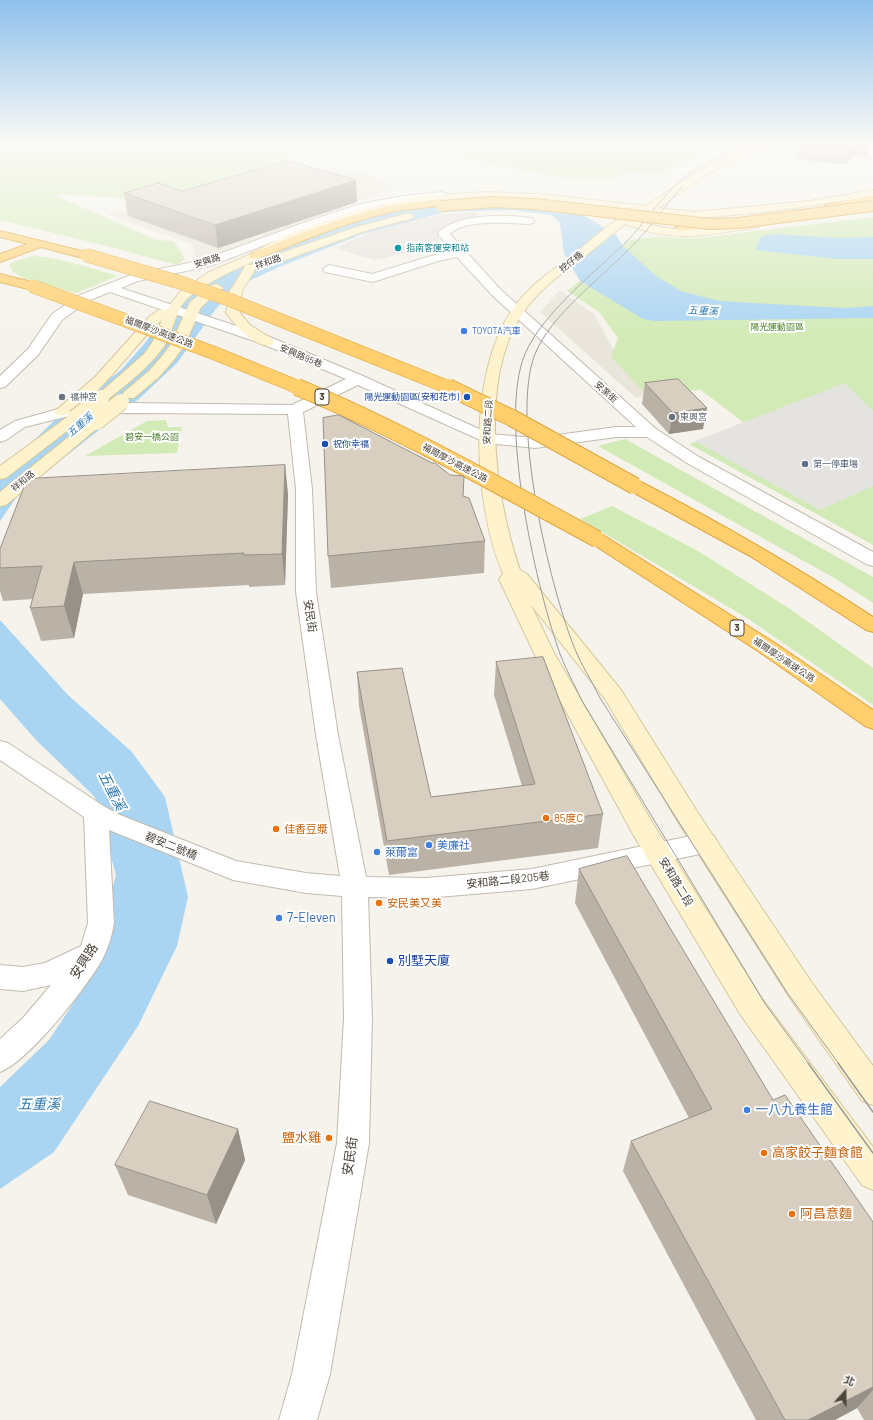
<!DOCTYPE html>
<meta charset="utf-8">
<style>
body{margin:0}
#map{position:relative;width:873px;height:1420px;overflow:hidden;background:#f6f3ec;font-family:Barlow,"Noto Sans TC",sans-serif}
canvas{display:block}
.north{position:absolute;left:825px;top:1372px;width:40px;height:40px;-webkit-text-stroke:3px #fff;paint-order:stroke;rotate:21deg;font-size:11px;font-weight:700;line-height:16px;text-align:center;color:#4b4439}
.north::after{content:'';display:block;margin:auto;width:14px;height:18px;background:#4b4439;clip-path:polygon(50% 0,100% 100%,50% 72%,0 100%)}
</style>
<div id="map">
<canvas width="873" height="1420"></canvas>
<div class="north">北</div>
</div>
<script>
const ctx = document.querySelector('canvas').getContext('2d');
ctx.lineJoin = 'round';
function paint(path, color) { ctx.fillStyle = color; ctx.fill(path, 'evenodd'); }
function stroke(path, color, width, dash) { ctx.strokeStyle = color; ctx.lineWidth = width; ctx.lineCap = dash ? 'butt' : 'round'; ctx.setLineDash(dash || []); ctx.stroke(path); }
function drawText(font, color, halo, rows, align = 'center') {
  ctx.font = font + ' Barlow,"Noto Sans TC",sans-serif'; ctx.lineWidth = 4; ctx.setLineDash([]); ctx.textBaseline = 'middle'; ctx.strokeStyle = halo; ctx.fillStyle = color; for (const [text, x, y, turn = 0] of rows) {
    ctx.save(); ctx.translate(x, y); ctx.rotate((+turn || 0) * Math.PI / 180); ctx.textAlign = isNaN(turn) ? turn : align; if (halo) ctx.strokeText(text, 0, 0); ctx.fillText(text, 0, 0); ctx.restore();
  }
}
const residential = new Path2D(`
 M294,167H313L370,174L395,187L211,259L195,262L196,254L190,243L152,231L107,214L142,206Z
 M560,290L594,314L616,354L651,395L636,398L540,312Z`);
const industrial = new Path2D(`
 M475,212L483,219L460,222L441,229L439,233V239L444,244L375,260L335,248L371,232L418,219L444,214Z`);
const green = new Path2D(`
 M0,142H342L329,147L317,155L286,152L287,167L157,200L52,194L157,240L174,241L185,259L177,265L114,248L0,220Z
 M356,142H416L409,149L375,148Z
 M482,142H719L730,145L695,156L660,174L632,173L612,179L558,177L457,157Z
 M873,217V545L689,444L747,425L701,390L646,394L611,357L618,338L599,312L567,291L629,240L656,237L698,238Z
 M33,256C62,258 90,268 118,276L76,293L23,278L12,271L9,264L18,260Z
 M166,420L168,427H182L177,453L85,456L147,421Z
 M625,439L873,577V603L836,579L598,446Z
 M612,506L698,551L790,609L873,668V705L747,618L580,519Z`);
const parking = new Path2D(`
 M845,383L873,411V486L820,510L695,441Z`);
const water = new Path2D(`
 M436,198L567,205L616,235L623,246L656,276L681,291L715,300L734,302L846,308L873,306V318L655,321L643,319L580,281L564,254L560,223L552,215L513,210L445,212L363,234L279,267L238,286L215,310L177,363L140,398L20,492L0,521V467L28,446L56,419L121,370L145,343L181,296L242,266L368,214Z
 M776,234L838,238L873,237V259H837L755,250L762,236Z
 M0,620L68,695L132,752L165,797L188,897L177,946L138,1026L54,1152L0,1189V1087L49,1040L86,984L116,875L95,797L36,740L0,699Z`);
const minor = new Path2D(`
 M441,192L445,193L446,195L445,197L366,209L311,227L210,266L138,281L121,288L270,337L363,376L490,434L535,438L616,427H636L493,296L457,257L438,261L373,282L325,272L323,269L329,265L372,274L431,256L452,251L438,234C452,214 511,213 533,219L534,221L533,223L529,224C509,223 464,219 450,234L501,290L656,429L699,457L873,552V566L866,564L687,463L647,437H616L535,448L487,443L358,385L303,412L312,489L316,592L338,735L366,877L426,878L532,869L705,833L714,836L718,843L714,850L705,853L532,889L426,898L368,897L372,1018L369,1143L330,1374L317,1420H279L292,1374L337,1143L344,1018L342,896L306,893L233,880L109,830L114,923C112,936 108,948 102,960C86,988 29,1061 0,1072V1039L23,1018L51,985L23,991L0,989V965L23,967L45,963L81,946L88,923L84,817L0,760V741L8,743L105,807L120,815L236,861L306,873L340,876L316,735L296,592V489L288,414L127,413L69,416L25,427L6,440L0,442V430L15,421L69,406L127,403L292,405L346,379L260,343L110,292L88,301L62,320L38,355L5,387L0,388V376L28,349L52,314L80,295L131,275L203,260L303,223L360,204L403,196Z`);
const secondary = new Path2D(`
 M763,142H776L707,174L658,208L694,212L810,201L873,190V196C814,206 756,214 696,218C674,219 654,208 633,219C678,237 712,227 758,221L763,224L758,227C707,235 676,244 625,224L619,229C607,238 595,248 583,258C564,272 543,286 528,306C476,372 495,496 520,570L527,574L621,690L698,813L812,983L873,1066V1105L862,1101L792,1001L680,825L605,699L531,605L554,653L652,822L760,996L873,1147V1190L862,1185L740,1014L634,836L534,653L499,579L503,574C473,502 467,376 512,310C529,285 555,268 579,250C596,236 612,220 633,211C562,203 493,194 422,202C382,206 332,224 295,239C283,244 272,252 260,258C236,270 211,279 189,297C175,309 174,330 165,345C150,367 127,384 106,401H96L94,398L144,354L152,343L162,320C140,336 83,422 57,415L54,412L95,377L150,316L159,310H166L180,292L209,272L251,254L286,235L358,210L421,196L486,192L539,194L646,206L700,170Z
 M409,213L414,216L413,218L365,231L263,268H256L242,291L240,313L250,325L272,339L274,342L272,345C256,349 235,325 226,313L230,291L246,265H253L255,262L357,227Z
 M217,284L223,288L201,307L185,345L173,361L159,377L134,398H124L122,395L124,392L149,371L163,355L171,344L190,302L213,285Z
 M75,413L80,415L83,418L80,421L6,478L0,479V466L70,415Z
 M96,417L101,419L104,422L101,425L6,505L0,506V492L91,419Z`);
const trunk = new Path2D(`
 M873,196V202L828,210L823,207L828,204Z
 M441,199L446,202L445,204C426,209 406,208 387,213C343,223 301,242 259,258H251L249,256L251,254C294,236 338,218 384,207C403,203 422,202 441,199Z
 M720,221L725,224L724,226L681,231L675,228L681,225Z`);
const motorway = new Path2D(`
 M0,231L90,253L92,255L86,259L41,247L0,262V254L28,244L0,237Z
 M0,274L36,283L38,286L32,290L0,282Z
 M635,481L641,482C721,523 798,568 873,617V632L866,630L750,556L629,490L627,486L629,482Z
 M597,534L603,535L775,643L873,710V729L865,726L761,653L591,543L588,539L591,535Z`);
const tramFar1 = new Path2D(`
 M758,142C730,152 702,162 679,182C659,200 644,224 625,243C594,273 542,314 525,354C498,418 535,582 558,648C564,667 574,683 582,701L766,1005L809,1064
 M682,187C664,207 649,230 629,249C601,278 550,316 535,354C510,417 549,584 574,647C581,665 592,681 600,698L788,994L839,1064`);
const tram = new Path2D(`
 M808,1063L873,1153
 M838,1063L873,1112`);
const secondaryBridge = new Path2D(`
 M75,418L101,398
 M96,422L121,402`);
const trunkBridge = new Path2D(`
 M441,206L493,202L535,204L710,224L738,223L873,206`);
const motorwayBridgeFar1 = new Path2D(`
 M86,255L182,283L230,300L450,388
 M32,286L214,353L300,388`);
const motorwayBridge = new Path2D(`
 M297,387C401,430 499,486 597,539
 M448,387L512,418L635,486`);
const wall = new Path2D(`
 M800,142H871L867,157L852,156L846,165L796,159Z
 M356,180L357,202L218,248L128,216L124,193L182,191Z
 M645,383L703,429L669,434L642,404Z
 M285,465L288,495L285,585L249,587V585L83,594L74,638L41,641L30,608L33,599L3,601L0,591V549Z
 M464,496L485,541L484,573L331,588L328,556Z
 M496,662L603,814L598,848L389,875L359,706L357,672L431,797L522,786L494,695Z
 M579,869L773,1100L873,1222V1420H864L857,1408L835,1420H756L623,1171L631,1141L689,1118L575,903Z
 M238,1129L245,1160L216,1224L128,1195L115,1165Z`);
const shadedWall = new Path2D(`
 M852,142H855L852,156L846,165L850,144Z
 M356,180L357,202L218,248L215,225Z
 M707,408L703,429L669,434L673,413Z
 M285,465L288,495L285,585L282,554Z
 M74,562L83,594L74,638L64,606Z
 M238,1129L245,1160L216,1224L207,1195Z
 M873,1387V1390L857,1408L835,1420H808Z`);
const building = new Path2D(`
 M833,142H852L850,144Z
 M288,161L356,180L215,225L124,193L158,183L182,191Z
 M678,379L707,408L673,413L645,383Z
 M339,415L432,463H435L450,475L464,476L463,496L469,498L485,541L328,556L323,418Z
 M285,465L282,554L244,555V553L74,562L64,606L30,608L42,566L0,568V549L27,479Z
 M543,657L603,814L387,841L357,672L402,668L431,797L535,784L496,662Z
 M627,856L773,1100L785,1095L873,1222V1387L808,1420H785L631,1141L712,1109L579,869Z
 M150,1101L238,1129L207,1195L115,1165Z`);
const markers = [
 [398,248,4,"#0f9aa8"],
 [464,331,4,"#3f7fe0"],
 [62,397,4,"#6b7280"],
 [467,397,4,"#1a4fb4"],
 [672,417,4,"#6b7280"],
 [325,444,4,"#1a4fb4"],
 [805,464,4,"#5c6f8a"],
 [546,818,4,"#e8710a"],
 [276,829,4,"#e8710a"],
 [429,845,4,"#3f7fe0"],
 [377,852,4,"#3f7fe0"],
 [379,903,4,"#e8710a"],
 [279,918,4,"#3f7fe0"],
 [390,961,4,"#1a4fb4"],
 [747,1110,4,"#3f7fe0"],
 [329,1138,4,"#e8710a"],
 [764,1153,4,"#e8710a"],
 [792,1214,4,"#e8710a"]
];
const farCulturenames = [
 ["指南客運安和站",406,248]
];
const farStreetnames = [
 ["安興路",207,261,-17],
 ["祥和路",268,262,-19],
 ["挖仔橋",571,262,-39],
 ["福爾摩沙高速公路",159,332,21],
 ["安興路95巷",301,356,23],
 ["安業街",606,392,42],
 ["安和路二段",488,422,-87],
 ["福爾摩沙高速公路",455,463,28],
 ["祥和路",23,481,-40],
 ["福爾摩沙高速公路",784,660,34]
];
const farParknames = [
 ["陽光運動園區",777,327],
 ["碧安一橋公園",152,437]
];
const farShopnames = [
 ["TOYOTA汽車",472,331]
];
const farWorshipnames = [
 ["福神宮",70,397],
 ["東興宮",680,417]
];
const farTransitnames = [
 ["陽光運動園區(安和花市)",459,397],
 ["祝你幸福",333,444,"left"]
];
const farServicenames = [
 ["第一停車場",813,464]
];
const farWaternames = [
 ["五重溪",703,311,3],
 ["五重溪",80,425,-41]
];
const shields = [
 [322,397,14],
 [737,628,14]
];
const shieldNames = [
 ["3",322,397],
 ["3",737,628]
];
const streetNames = [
 ["安民街",310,616,82],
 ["碧安二號橋",171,846,22],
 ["安和路二段205巷",508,880,-6],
 ["安和路二段",676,882,59]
];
const foodNames = [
 ["85度C",554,818],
 ["佳香豆漿",284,829],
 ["安民美又美",387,903]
];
const shopNames = [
 ["美廉社",437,845],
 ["萊爾富",385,852]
];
const nearShopnames = [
 ["7-Eleven",287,918],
 ["一八九養生館",755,1110]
];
const nearStreetnames = [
 ["安興路",84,961,-57],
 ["安民街",350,1156,-82]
];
const nearTransitnames = [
 ["別墅天廈",398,961]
];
const nearFoodnames = [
 ["鹽水雞",321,1138,"right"],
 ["高家餃子麵食館",772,1153],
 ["阿昌意麵",800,1214]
];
const nearWaternames = [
 ["五重溪",112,791,63],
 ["五重溪",39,1104]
];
paint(residential, '#eae5da');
paint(industrial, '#e6e2dd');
paint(green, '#d2eab5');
paint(parking, '#e5e3e0');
paint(water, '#a9d4f2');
stroke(minor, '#c2bbae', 2);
stroke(secondary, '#d6c79b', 2);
stroke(trunk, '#e0a43c', 2);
stroke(motorway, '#e0a43c', 2);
paint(minor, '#fff');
paint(secondary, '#fff3cd');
paint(trunk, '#ffd985');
paint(motorway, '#ffcf6e');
stroke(tramFar1, '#9a9a9a', 1);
stroke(tram, '#9a9a9a', 1.5);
stroke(secondaryBridge, '#d6c79b', 18, []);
stroke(trunkBridge, '#e0a43c', 12, []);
stroke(motorwayBridgeFar1, '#e0a43c', 14, []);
stroke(motorwayBridge, '#e0a43c', 18, []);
stroke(secondaryBridge, '#fff3cd', 16);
stroke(trunkBridge, '#ffd985', 10);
stroke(motorwayBridgeFar1, '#ffcf6e', 13);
stroke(motorwayBridge, '#ffcf6e', 16);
paint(wall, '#bab2a6');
paint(shadedWall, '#979187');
paint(building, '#d8cfc1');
stroke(building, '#979187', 1);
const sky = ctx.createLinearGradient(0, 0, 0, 341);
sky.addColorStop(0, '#8fc1ec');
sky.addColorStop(0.42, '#fbfaf6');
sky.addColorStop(1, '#fbfaf600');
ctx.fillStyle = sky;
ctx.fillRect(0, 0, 873, 341);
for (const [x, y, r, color] of markers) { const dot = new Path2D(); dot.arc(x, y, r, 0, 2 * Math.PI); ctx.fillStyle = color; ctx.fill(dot); stroke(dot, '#fff', 1.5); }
drawText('9px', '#0d838f', '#fff', farCulturenames, 'left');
drawText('9px', '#4b4439', '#fff', farStreetnames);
drawText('9px', '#4a7f2a', '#fff', farParknames);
drawText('9px', '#366cbe', '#fff', farShopnames, 'left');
drawText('9px', '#5b616d', '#fff', farWorshipnames, 'left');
drawText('9px', '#164399', '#fff', farTransitnames, 'right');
drawText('9px', '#4e5e75', '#fff', farServicenames, 'left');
drawText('italic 10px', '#2e7ab2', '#fff', farWaternames);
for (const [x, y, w] of shields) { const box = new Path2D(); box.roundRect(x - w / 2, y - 8, w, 16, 3); ctx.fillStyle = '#fff'; ctx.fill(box); stroke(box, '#4b4439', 1); }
drawText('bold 10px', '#4b4439', null, shieldNames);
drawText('11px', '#4b4439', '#fff', streetNames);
drawText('11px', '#c56008', '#fff', foodNames, 'left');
drawText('11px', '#366cbe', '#fff', shopNames, 'left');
drawText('13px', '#366cbe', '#fff', nearShopnames, 'left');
drawText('13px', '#4b4439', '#fff', nearStreetnames);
drawText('13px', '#164399', '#fff', nearTransitnames, 'left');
drawText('13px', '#c56008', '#fff', nearFoodnames, 'left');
drawText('italic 14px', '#2e7ab2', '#fff', nearWaternames);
</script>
